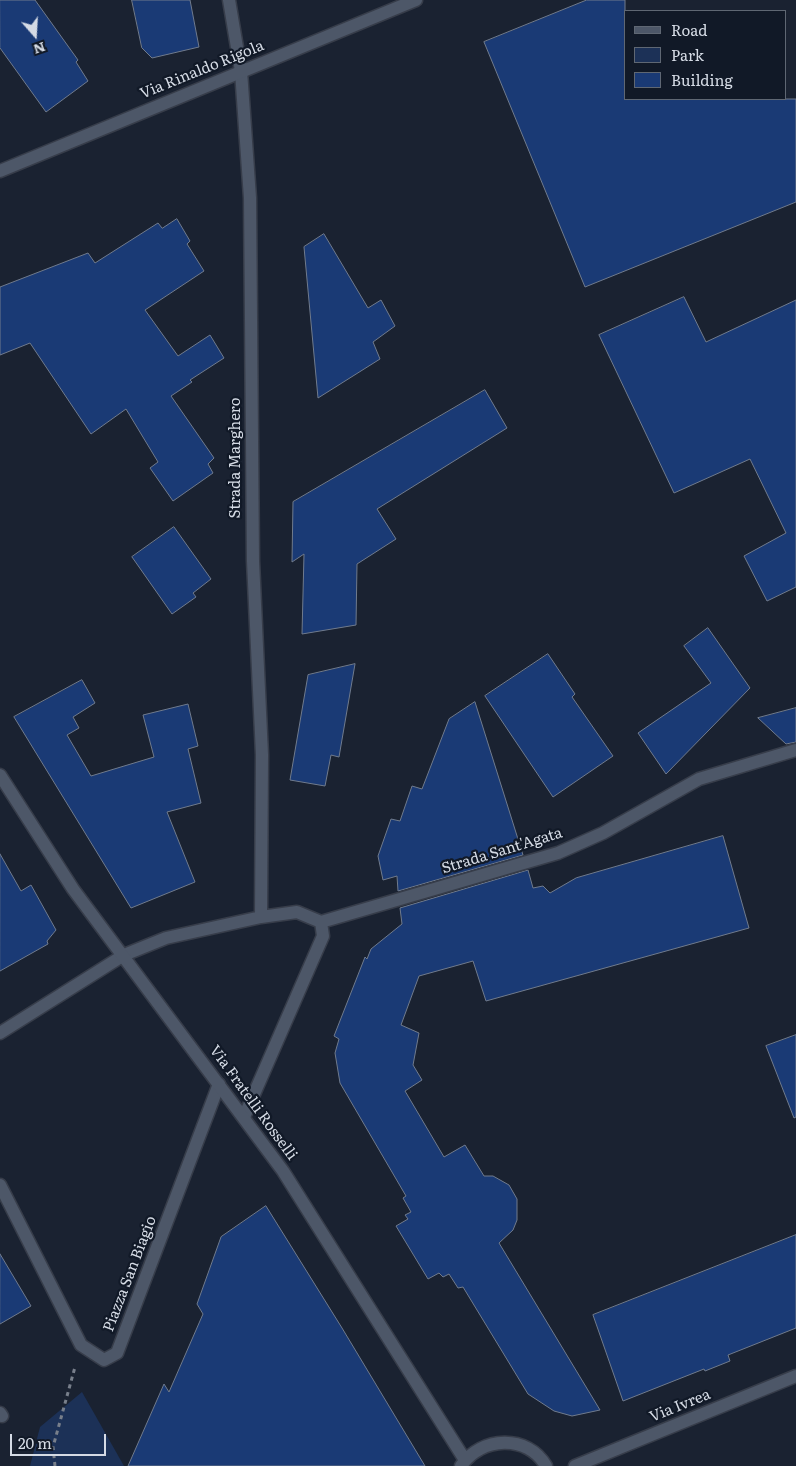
<!DOCTYPE html>
<style>
body{margin:0}
#map{position:relative;width:796px;height:1466px;overflow:hidden;background:#1a2231;font-family:Literata,serif}
canvas{display:block}
.legend{position:absolute;left:624px;top:10px;width:162px;height:90px;box-sizing:border-box;background:#111927;border:1px solid #5f6773;margin:0;padding:6px 9px;list-style:none;font-size:15px;color:#d5dbe5}
.legend li{display:flex;align-items:center;gap:10px;height:25px}
.legend b{width:25px;border:1px solid #5f6773}
.north{position:absolute;left:10px;top:10px;width:50px;height:50px;-webkit-text-stroke:4px #111927;paint-order:stroke;rotate:161deg;font-size:14px;font-weight:700;line-height:20px;text-align:center;color:#d5dbe5}
.north::after{content:'';display:block;margin:auto;width:18px;height:22px;background:#d5dbe5;clip-path:polygon(50% 0,100% 100%,50% 72%,0 100%)}
.scale{position:absolute;left:10px;top:1434px;width:96px;height:22px;box-sizing:border-box;border:2px solid #d5dbe5;border-top:0;padding-left:6px;font-size:15px;line-height:18px;white-space:nowrap;color:#d5dbe5;-webkit-text-stroke:4px #111927;paint-order:stroke}
</style>
<div id="map">
<canvas width="796" height="1466"></canvas>
<ul class="legend">
<li><b style="height:6px;background:#4d5768"></b>Road</li>
<li><b style="height:14px;background:#1c3157"></b>Park</li>
<li><b style="height:14px;background:#1a3a75"></b>Building</li>
</ul>
<div class="north">N</div>
<div class="scale">20 m</div>
</div>
<script>
const ctx = document.querySelector('canvas').getContext('2d');
ctx.lineJoin = 'round';
function paint(path, color) { ctx.fillStyle = color; ctx.fill(path, 'evenodd'); }
function stroke(path, color, width, dash) { ctx.strokeStyle = color; ctx.lineWidth = width; ctx.lineCap = dash ? 'butt' : 'round'; ctx.setLineDash(dash || []); ctx.stroke(path); }
function drawText(font, color, halo, rows, align = 'center') {
  ctx.font = font + ' Literata,serif'; ctx.lineWidth = 4.5; ctx.setLineDash([]); ctx.textBaseline = 'middle'; ctx.strokeStyle = halo; ctx.fillStyle = color; for (const [text, x, y, turn = 0] of rows) {
    ctx.save(); ctx.translate(x, y); ctx.rotate((+turn || 0) * Math.PI / 180); ctx.textAlign = isNaN(turn) ? turn : align; if (halo) ctx.strokeText(text, 0, 0); ctx.fillText(text, 0, 0); ctx.restore();
  }
}
const green = new Path2D(`
 M82,1392L124,1466H30L40,1427Z`);
const building = new Path2D(`
 M0,0H35L78,60L76,62L88,81L46,112L0,48Z
 M132,0H190L199,47L152,58L142,48Z
 M587,0H625V99H796V202L585,287L484,42Z
 M177,219L190,241L187,244L204,271L145,310L178,356L210,335L224,358L190,380L192,382L171,396L214,458L208,464L213,473L173,501L150,468L158,462L126,409L91,434L30,343L0,355V287L88,253L95,263L158,223L162,228Z
 M324,234L368,308L381,300L395,326L373,342L380,359L318,398L304,247Z
 M684,297L706,342L796,300V587L767,601L744,556L786,533L750,459L674,493L599,335Z
 M485,390L507,428L377,509L396,539L357,564L356,625L302,634L304,554L292,562L293,502Z
 M174,527L211,579L193,593L196,597L172,614L132,557Z
 M708,628L750,688L666,774L638,733L711,683L684,646Z
 M548,654L575,694L572,697L613,756L553,797L485,696Z
 M355,664L339,757L331,755L325,786L290,780L308,675Z
 M82,680L95,703L73,717L79,728L67,735L91,776L154,757L143,715L188,704L198,746L188,749L201,803L167,812L195,882L131,908L14,717Z
 M475,702L523,855L398,891L397,876L383,880L378,856L391,819L400,821L412,786L422,789L449,719Z
 M796,708V742L786,744L758,718Z
 M723,836L749,928L486,1001L473,961L419,976L401,1025L419,1033L413,1065L422,1080L405,1091L444,1157L465,1145L484,1176H493L509,1185L517,1199V1220L513,1230L499,1243L600,1410L572,1416L554,1411L528,1394L463,1287L458,1288L449,1274L443,1277L439,1273L428,1279L396,1226L408,1219L405,1215L411,1212L403,1198L406,1196L340,1083L335,1053L339,1039L334,1036L365,957L367,959L371,949L402,924L400,908L528,870L533,888L543,886L550,893L576,878Z
 M0,854L21,891L31,885L56,930L47,941L48,944L0,971Z
 M796,1035V1117L794,1118L766,1046Z
 M266,1206L342,1328L425,1466H128L164,1384L169,1392L203,1314L197,1304L221,1237Z
 M796,1235V1328L728,1355L730,1361L705,1371L704,1369L623,1401L593,1315Z
 M0,1254L31,1306L0,1324Z`);
const path = new Path2D(`
 M55,1466L53,1447L75,1367`);
const lane = new Path2D(`
 M0,1413L2,1416`);
const street = new Path2D(`
 M229,0L241,71L250,198L253,561L262,755L261,917
 M321,922L558,853L603,833L699,779L796,750
 M0,1033L124,955L166,938L261,917L297,912L321,922L323,936L244,1117
 M0,1185L81,1345L104,1360L117,1353L219,1084`);
const secondary = new Path2D(`
 M0,171L416,0
 M0,775L73,889L283,1171L465,1460
 M461,1466C481,1436 528,1434 546,1466
 M575,1466L796,1376`);
const streetNames = [
 ["Via Rinaldo Rigola",202,70,-22],
 ["Strada Marghero",236,458,-90],
 ["Strada Sant'Agata",502,851,-17],
 ["Via Fratelli Rosselli",253,1103,54],
 ["Piazza San Biagio",130,1274,-69],
 ["Via Ivrea",680,1406,-22]
];
paint(green, '#1c3157');
paint(building, '#1a3a75');
stroke(building, '#707b8d', 1);
stroke(lane, '#373d4a', 15);
stroke(street, '#373d4a', 15);
stroke(secondary, '#373d4a', 15);
stroke(path, '#787f8b', 3, [4, 4]);
stroke(lane, '#4d5768', 12);
stroke(street, '#4d5768', 12);
stroke(secondary, '#4d5768', 12);
drawText('15px', '#d5dbe5', '#111927', streetNames);
</script>
